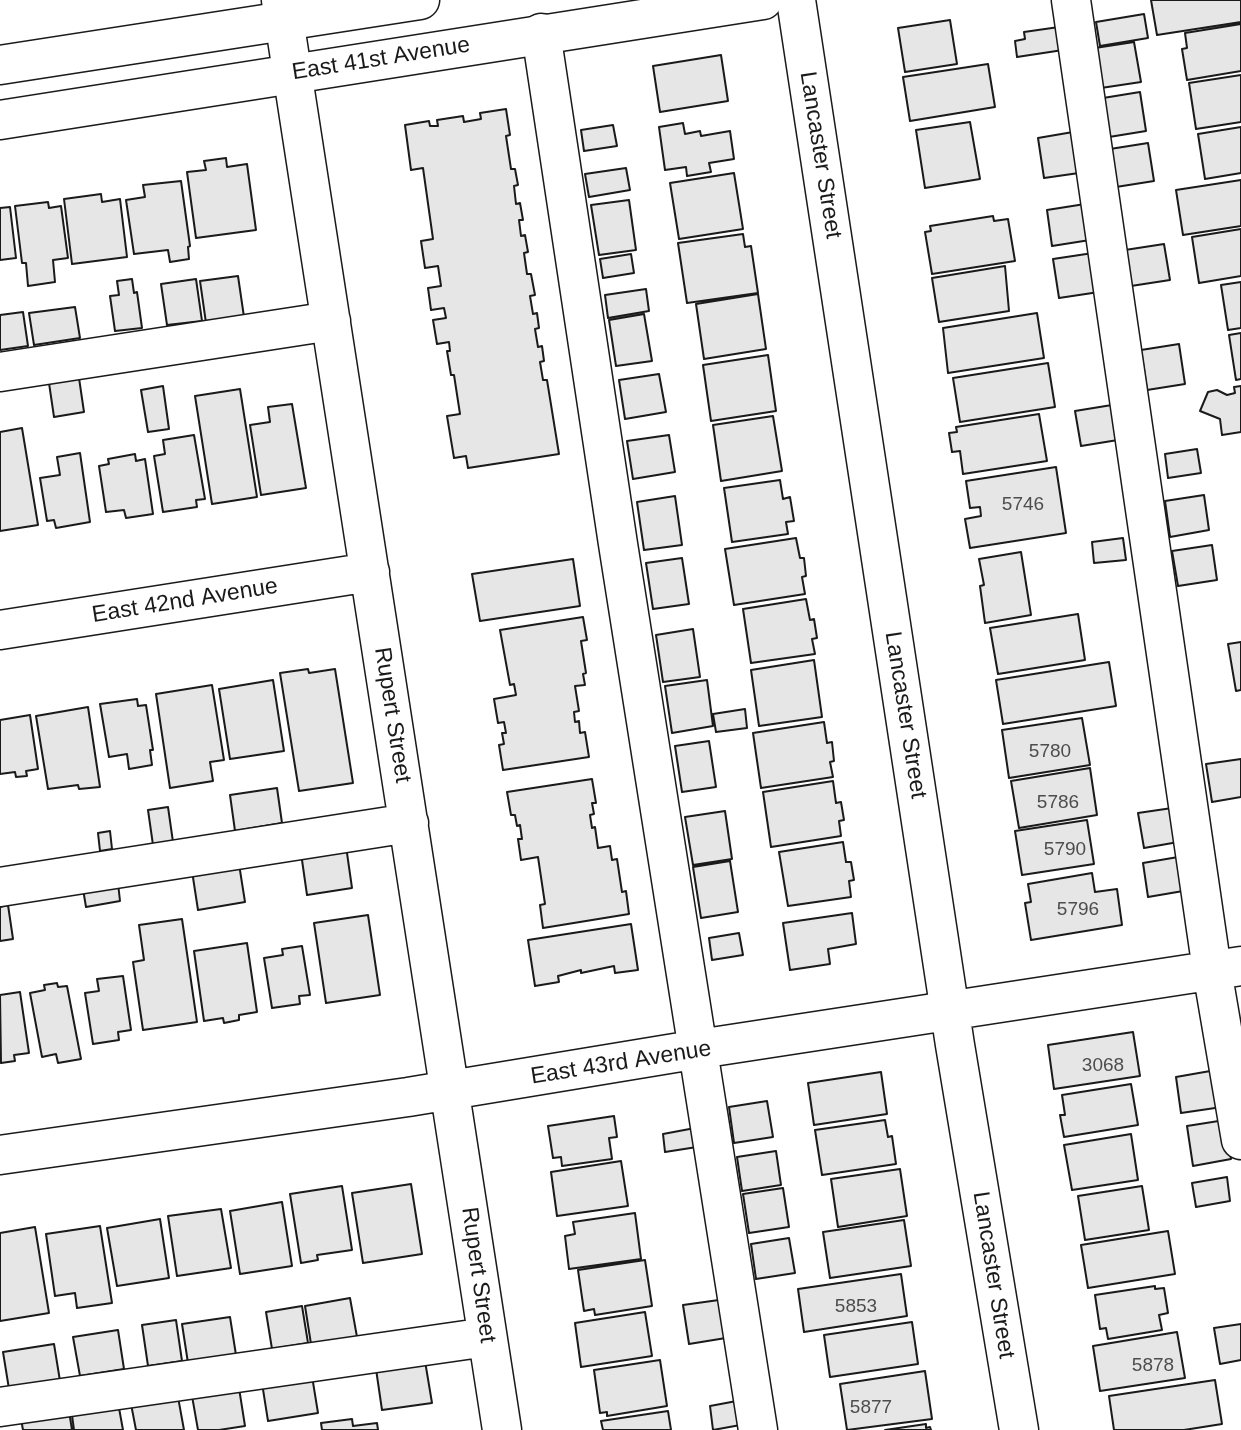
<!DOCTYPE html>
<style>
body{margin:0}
canvas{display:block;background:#fff}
</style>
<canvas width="1241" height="1430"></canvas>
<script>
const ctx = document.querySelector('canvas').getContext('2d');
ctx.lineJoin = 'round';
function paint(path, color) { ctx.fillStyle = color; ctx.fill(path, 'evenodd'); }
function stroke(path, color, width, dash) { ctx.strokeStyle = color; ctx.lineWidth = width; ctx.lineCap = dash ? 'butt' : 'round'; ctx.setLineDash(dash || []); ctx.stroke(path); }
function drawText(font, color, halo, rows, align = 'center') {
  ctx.font = font + ' Arial,sans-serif'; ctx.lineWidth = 5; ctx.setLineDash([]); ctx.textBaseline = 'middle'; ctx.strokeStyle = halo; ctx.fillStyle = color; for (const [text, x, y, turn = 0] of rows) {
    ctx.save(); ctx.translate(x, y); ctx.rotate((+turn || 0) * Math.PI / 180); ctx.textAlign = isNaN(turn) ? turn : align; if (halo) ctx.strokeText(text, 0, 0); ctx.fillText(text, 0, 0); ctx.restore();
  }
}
const building = new Path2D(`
 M1151,0H1241V22L1157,35Z
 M1144,14L1148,38L1100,46L1096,22Z
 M950,20L957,64L905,72L898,28Z
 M1241,24V71L1187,80L1182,49L1187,48L1185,33Z
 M1059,27L1063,50L1017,57L1015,41L1025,39L1024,32Z
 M1134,42L1141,82L1101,88L1095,48Z
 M721,55L728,101L660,112L653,66Z
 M988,64L995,107L910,121L903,77Z
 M1241,75V122L1196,129L1189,83Z
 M1140,92L1146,131L1109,137L1103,98Z
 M506,109L510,135L506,136L511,169H515L518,185L514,186L516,204L520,203L523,220H519L521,236L525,235L528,252L524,253L527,274H531L535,295L530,296L533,314L537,313L539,328L535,329L538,347L542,346L544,361L540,362L543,380H547L559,454L468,468L466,456L454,458L447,416L460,414L454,375H451L447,351H450L449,342L437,344L433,320L446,318L444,308L431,310L428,288L441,286L438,266L425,268L421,241L433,239L423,168L411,170L405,125L429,121L430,126H438L437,120L463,116L464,122L481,119L480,113Z
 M970,122L980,179L925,188L916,130Z
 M683,123L685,134L700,131L701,136L730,131L734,159L709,163L711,172L687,176L686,167L665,170L659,127Z
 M613,125L617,146L584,151L581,130Z
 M1241,127V173L1205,179L1198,134Z
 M1073,132L1079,173L1044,178L1038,138Z
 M1148,143L1154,181L1116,187L1110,149Z
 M226,158L227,167L247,164L256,230L196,238L187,172L206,170L204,161Z
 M626,168L630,190L589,197L585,174Z
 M734,173L743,229L679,239L670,183Z
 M1241,180V226L1183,235L1176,190Z
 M181,181L190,246L188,247L189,259L170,262L168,250L134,254L126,200L145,197L143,185Z
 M101,194L102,202L120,199L127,257L72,264L64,199Z
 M629,200L636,250L599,255L591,205Z
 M48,202L49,208L61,206L68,258L53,260L55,282L28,286L26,263H22L15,206Z
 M1085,204L1090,240L1052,246L1047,210Z
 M10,207L16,258L0,260V208Z
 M993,216L994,221L1008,219L1015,261L932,274L925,232L931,231L930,226Z
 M1241,229V276L1199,283L1192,237Z
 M743,234L745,247L751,246L758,293L687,303L678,243Z
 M1164,244L1170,280L1131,286L1125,250Z
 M1093,253L1099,292L1059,298L1053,259Z
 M631,254L634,273L603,278L600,259Z
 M1005,266L1009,311L939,322L932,278Z
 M238,276L244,317L206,323L200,281Z
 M132,279L134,293L137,292L142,328L115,331L110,296L119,295L117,281Z
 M196,279L202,321L167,325L161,284Z
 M1241,282V328L1228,330L1221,285Z
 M646,289L649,311L608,318L605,295Z
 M758,294L766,349L704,359L696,304Z
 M75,307L80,338L34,345L29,313Z
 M23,312L28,346L0,350V315Z
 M1037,313L1044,358L948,373L943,328Z
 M644,314L652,361L616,366L609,320Z
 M1241,333V379L1236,380L1229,335Z
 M1179,344L1185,384L1147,390L1141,350Z
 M768,355L776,411L711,421L703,365Z
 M1048,363L1055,407L960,422L953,378Z
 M659,374L666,412L625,419L619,380Z
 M79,378L84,412L54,417L49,383Z
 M163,386L169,429L148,432L141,390Z
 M1241,386V432L1222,435L1220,419L1200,411L1208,392L1217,390L1227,395L1235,393L1234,387Z
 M240,389L257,497L212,504L195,396Z
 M292,404L306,488L261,495L250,425L270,422L268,407Z
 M1118,404L1124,439L1081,446L1075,411Z
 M1039,414L1047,461L963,474L960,451L952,452L949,433L957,432L956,427Z
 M773,416L782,471L721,481L713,425Z
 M22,428L38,525L0,531V432Z
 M194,435L205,499L196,500L197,507L163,512L154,456L165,454L163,440Z
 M669,435L675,472L633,479L627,441Z
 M1197,449L1201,473L1168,478L1165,454Z
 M80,453L90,522L56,528L54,520L47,521L40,478L60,475L57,457Z
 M135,454L136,461L145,459L153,514L126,518L124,510L106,512L99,466L109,464L108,459Z
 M1056,467L1066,533L970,548L965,519L981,516L980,507L970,508L966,481Z
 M780,480L783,499L790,497L794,521L786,522L788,534L732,542L724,488Z
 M1204,495L1209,530L1170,537L1165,501Z
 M675,496L682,545L644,550L637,502Z
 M796,538L800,558H804L806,576L802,577L805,594L734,605L725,549Z
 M1123,538L1126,560L1094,563L1092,542Z
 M1212,545L1217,580L1178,586L1172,551Z
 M1021,552L1031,615L985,623L980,586L984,585L979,559Z
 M682,558L689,604L653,609L646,563Z
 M573,559L580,606L480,621L472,574Z
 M806,599L810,620L814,619L817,638L812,639L815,654L751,663L743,609Z
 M1078,614L1085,660L998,674L990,628Z
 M583,617L587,640L581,641L586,673L583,674L585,685L575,686L579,711L574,712L575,722L579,721L580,733L585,732L589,757L503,770L499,745L504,744L502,733H506L504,722L498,723L494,699L516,695L514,684L510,685L500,630Z
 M693,629L700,677L663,682L656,635Z
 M1241,642V690L1236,691L1228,644Z
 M814,660L822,717L759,726L751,670Z
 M1109,662L1116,706L1003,724L996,680Z
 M308,669L309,673L335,669L353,783L299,791L280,673Z
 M273,680L284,751L230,759L219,689Z
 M707,680L713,726L672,733L665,686Z
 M212,685L224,760L210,762L213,781L170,788L156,694Z
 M137,699L138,706L146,705L153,750H150L152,765L129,769L127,754L109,757L100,704Z
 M88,707L100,787L79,789L78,785L48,789L36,716Z
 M745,709L747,728L716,732L713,714Z
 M30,715L38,769L26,771L27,776L16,777L15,772L0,774V720Z
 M1082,718L1090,765L1009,778L1002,730Z
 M824,722L827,743L832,742L834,761L830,762L833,777L761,788L753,733Z
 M709,741L716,787L682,792L675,746Z
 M1241,759V797L1212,802L1206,764Z
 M1090,768L1097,815L1019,828L1011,781Z
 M592,779L596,803H592L594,814L590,815L592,828L595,827L598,848L610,846L612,860L617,859L622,892L626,891L629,914L543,928L540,905L545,904L538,857L521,860L518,839H522L520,825L517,826L515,815H511L507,792Z
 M833,781L836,803L841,802L844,820L839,821L841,836L771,847L763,792Z
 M277,788L282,823L235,831L230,795Z
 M168,807L173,842L153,845L148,810Z
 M1179,807L1184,841L1144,848L1138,813Z
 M725,811L732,859L693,865L685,817Z
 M1087,820L1094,864L1022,875L1015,831Z
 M110,831L112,849L100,851L98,833Z
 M843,842L846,862H851L854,880L849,881L851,897L788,906L779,852Z
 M346,846L352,888L307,895L301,853Z
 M1184,856L1189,890L1148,897L1143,863Z
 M730,861L738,912L701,918L693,867Z
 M239,864L245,902L198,910L192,871Z
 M1092,873L1095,892L1117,889L1122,925L1031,940L1025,903L1031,902L1028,884Z
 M118,883L120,901L86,907L83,889Z
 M8,905L13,939L0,941V907Z
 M852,913L856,944L828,949L830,964L790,970L783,923Z
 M368,915L380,995L326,1003L314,923Z
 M182,919L197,1022L143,1030L133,962L144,960L139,925Z
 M631,924L638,970L615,973L614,966L581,973V970L558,976L559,982L535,986L528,940Z
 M739,933L743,955L712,960L709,938Z
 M247,943L257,1012L239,1015V1020L224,1023L223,1018L204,1021L194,951Z
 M302,946L310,995L299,996L300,1004L272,1008L264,958L283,955L282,949Z
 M123,976L131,1030L118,1032L119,1040L93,1044L85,993L99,991L97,979Z
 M57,983L58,987L67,986L81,1059L58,1063L56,1054L42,1057L30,993L45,990L44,985Z
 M20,992L29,1053L14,1055L15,1061L1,1063L0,995Z
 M1133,1032L1140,1076L1054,1089L1048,1045Z
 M1216,1070L1222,1107L1181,1113L1176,1077Z
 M881,1072L887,1114L814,1125L808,1083Z
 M1131,1084L1138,1125L1064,1137L1060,1115H1065L1062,1095Z
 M767,1101L773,1137L734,1143L729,1107Z
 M614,1116L617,1137L609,1138L612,1159L562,1166L561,1157L553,1158L548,1126Z
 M885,1120L888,1137L892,1136L896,1164L822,1175L815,1130Z
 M1225,1120L1231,1159L1193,1166L1187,1126Z
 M695,1128L697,1147L665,1152L663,1134Z
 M1131,1134L1138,1180L1072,1190L1064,1145Z
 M776,1151L781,1185L742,1191L737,1157Z
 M621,1161L628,1206L557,1216L551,1172Z
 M900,1169L907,1216L838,1227L831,1179Z
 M1227,1177L1230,1201L1196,1207L1192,1183Z
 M411,1184L422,1254L363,1263L352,1193Z
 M342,1186L352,1250L317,1255L318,1260L301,1263L290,1194Z
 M1142,1186L1149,1230L1085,1240L1078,1196Z
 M783,1188L789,1227L749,1233L743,1194Z
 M282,1202L292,1266L240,1274L230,1211Z
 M221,1209L231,1268L177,1276L168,1216Z
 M635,1213L641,1259L569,1269L565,1236L575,1234L573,1222Z
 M160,1219L169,1278L117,1286L107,1228Z
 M904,1220L911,1266L830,1278L823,1232Z
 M100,1226L112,1303L77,1308L75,1293L55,1296L46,1234Z
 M35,1227L49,1313L0,1321V1233Z
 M1168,1231L1175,1274L1088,1288L1081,1245Z
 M789,1238L795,1273L756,1279L751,1244Z
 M645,1260L652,1306L595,1315L594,1309L584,1311L578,1270Z
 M901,1274L907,1316L804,1332L798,1289Z
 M1155,1286V1289L1164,1288L1168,1313L1159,1315L1162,1330L1108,1339L1106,1328L1100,1329L1095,1295Z
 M350,1298L357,1337L311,1344L305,1306Z
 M726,1299L732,1337L689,1344L683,1305Z
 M302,1306L308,1343L272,1349L266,1312Z
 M645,1312L652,1356L581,1367L575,1323Z
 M230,1317L236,1355L188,1363L182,1324Z
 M176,1320L182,1361L148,1366L142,1325Z
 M912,1322L918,1364L830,1377L824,1335Z
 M1241,1324V1360L1220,1364L1214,1328Z
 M118,1330L124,1369L80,1376L73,1337Z
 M1177,1332L1185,1378L1100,1391L1093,1346Z
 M54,1344L60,1381L9,1389L3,1352Z
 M660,1360L667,1406L607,1416V1412L600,1413L594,1370Z
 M425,1361L432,1403L382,1410L376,1369Z
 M925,1371L932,1419L847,1430L840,1384Z
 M312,1376L318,1413L268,1421L262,1383Z
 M1215,1380L1222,1424L1184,1430H1114L1109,1396Z
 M239,1388L245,1426L219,1430H198L192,1396Z
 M178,1397L184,1430H136L131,1404Z
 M742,1400L746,1424L713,1430L710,1406Z
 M119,1408L123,1430H74L72,1415Z
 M69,1411L72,1430H23L21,1419Z
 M668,1411L671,1430H603L601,1421Z
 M352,1419L353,1426L377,1423L378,1430H322L321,1423Z
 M926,1424V1428L930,1427L931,1430H885Z`);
const minor = new Path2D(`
 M281,0L502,1430
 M796,0L955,1045L1019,1430
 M1071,0L1212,970L1241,1140
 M541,33L618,544L758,1430
 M0,372L331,321
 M0,630L370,572
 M0,887L409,823
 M0,1155L408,1097L699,1049L1241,966
 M0,1407L487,1337`);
const major = new Path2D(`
 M0,65L420,0
 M0,120L763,0`);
const numberNames = [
 ["5746",1023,505],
 ["5780",1050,752],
 ["5786",1058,803],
 ["5790",1065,850],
 ["5796",1078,910],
 ["3068",1103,1066],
 ["5853",856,1307],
 ["5878",1153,1366],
 ["5877",871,1408]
];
const streetNames = [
 ["East 41st Avenue",381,59,-9],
 ["Lancaster Street",820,155,81],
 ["East 42nd Avenue",185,601,-9],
 ["Rupert Street",392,715,81],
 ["Lancaster Street",905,715,81],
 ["East 43rd Avenue",621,1063,-9],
 ["Rupert Street",478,1275,82],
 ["Lancaster Street",993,1275,81]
];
paint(building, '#e6e6e6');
stroke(building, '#1a1a1a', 2);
stroke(minor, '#1a1a1a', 41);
stroke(major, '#1a1a1a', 41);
stroke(minor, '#fff', 38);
stroke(major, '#fff', 38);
drawText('19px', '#4d4d4d', null, numberNames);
drawText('23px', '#1a1a1a', '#fff', streetNames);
</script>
